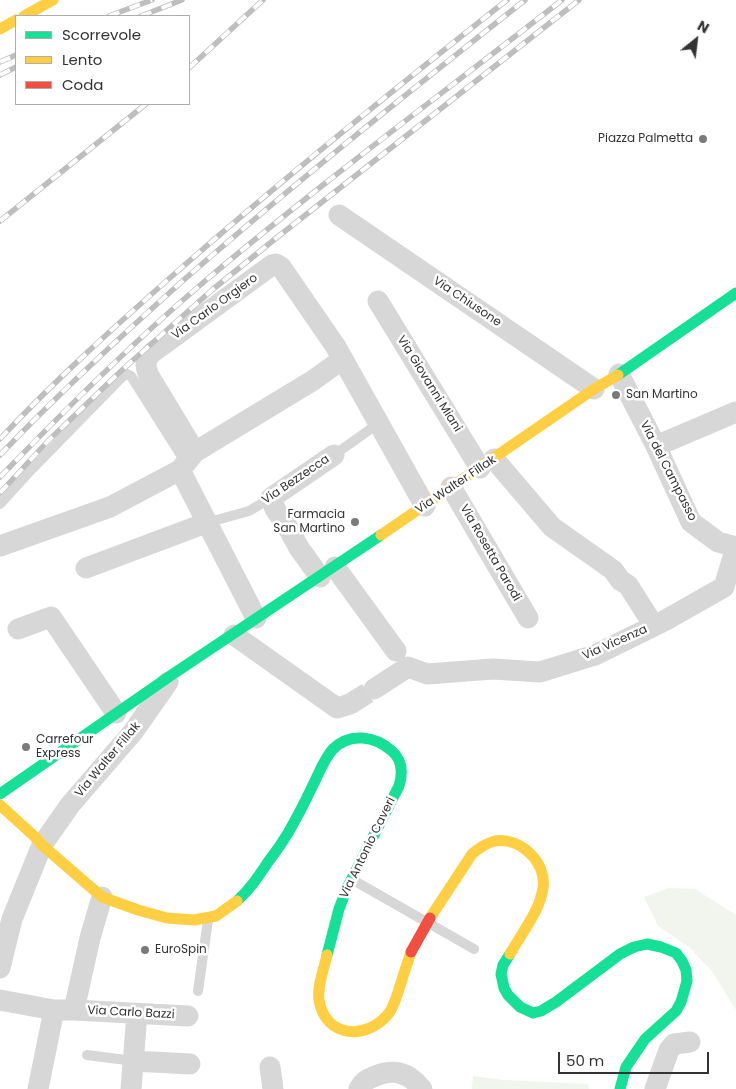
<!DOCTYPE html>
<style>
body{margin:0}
#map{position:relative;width:736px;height:1089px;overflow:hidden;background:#fff;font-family:Poppins,sans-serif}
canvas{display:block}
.legend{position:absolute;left:15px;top:15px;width:175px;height:90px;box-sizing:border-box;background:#fff;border:1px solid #adadad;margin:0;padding:6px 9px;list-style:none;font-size:15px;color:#333}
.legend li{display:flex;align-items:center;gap:10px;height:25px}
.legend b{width:25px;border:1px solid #adadad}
.north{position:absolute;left:671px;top:15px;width:50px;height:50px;-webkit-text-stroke:4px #fff;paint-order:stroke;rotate:29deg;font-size:14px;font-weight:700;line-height:20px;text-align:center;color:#333}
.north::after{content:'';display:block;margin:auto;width:18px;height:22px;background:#333;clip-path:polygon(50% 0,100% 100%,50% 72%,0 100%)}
.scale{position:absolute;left:558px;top:1052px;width:151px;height:22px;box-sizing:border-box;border:2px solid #333;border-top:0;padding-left:6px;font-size:15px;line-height:18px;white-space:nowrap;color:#333;-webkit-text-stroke:4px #fff;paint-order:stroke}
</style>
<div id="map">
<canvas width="736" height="1089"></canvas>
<ul class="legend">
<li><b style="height:6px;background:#16e098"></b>Scorrevole</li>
<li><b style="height:6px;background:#ffcf43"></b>Lento</li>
<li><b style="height:6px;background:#f24e42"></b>Coda</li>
</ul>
<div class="north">N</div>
<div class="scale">50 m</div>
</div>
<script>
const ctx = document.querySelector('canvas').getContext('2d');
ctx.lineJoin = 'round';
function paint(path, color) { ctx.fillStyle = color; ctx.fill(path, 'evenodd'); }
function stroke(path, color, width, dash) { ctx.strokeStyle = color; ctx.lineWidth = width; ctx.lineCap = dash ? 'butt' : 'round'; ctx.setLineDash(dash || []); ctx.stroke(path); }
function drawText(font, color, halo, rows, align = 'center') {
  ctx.font = font + ' Poppins,sans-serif'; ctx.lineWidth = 5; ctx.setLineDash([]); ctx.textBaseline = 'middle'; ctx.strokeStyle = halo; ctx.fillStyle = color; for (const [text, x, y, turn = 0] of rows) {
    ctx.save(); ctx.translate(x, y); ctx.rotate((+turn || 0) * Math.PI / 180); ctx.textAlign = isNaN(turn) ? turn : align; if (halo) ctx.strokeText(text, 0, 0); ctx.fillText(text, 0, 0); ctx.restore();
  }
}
const green = new Path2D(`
 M669,888L695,889L736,915V1010L711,970L689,947L658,926L644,897Z
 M473,1076L504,1080L588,1084L589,1089H472Z`);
const streetTunnel = new Path2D(`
 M350,704L374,689`);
const lane = new Path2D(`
 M334,455L379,423
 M0,504L32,469L122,377L127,374L131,376L186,463
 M206,523L249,511L271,498
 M353,880L474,949
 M198,991L208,920
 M87,1055L134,1061`);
const street = new Path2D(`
 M339,215L594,389
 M378,301L480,468
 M619,374L656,446L691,522L718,542L736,547
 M656,446L736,412
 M195,452L149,376C145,366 144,360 153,352L272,265L276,264L281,267L336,347L425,506
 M494,459L552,527L613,570L621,581L628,585L654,626
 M180,470L256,618
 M451,487L528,618
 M0,546L110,507L180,470L195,452L312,381L343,359
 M335,567L396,651
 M86,568L206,523
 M320,577L299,548L287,526L275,509L271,498L334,455
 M18,629L51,617L116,713
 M234,635L337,708L350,704
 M374,689L408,667L427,674L493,669L540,672L595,655L664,621L724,587L736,547
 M0,968L12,919L42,845L70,805L133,732L168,682
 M0,1000L54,1010H74L188,1016
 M74,1010L90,938L102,897
 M134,1061L190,1064
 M270,1067L273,1089
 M38,1089L54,1010
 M131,1089L137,1014
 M359,1089C362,1083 367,1079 373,1077C394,1068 408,1072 422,1089
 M655,1089L669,1050L674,1044L690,1042`);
const fast = new Path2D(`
 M618,375L736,293
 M0,794L173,674L381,535
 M237,901C251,888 258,877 268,862C275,853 282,843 288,833C296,819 304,804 311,789C318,776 323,760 333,749C350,732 375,736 392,751C402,760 403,773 399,786L347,888L339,909L327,955
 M510,954L503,965L501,974L504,988L508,995L520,1007L533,1013L541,1011L556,1002L620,954L634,947L647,944L661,947L676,953L682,961L686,970L687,981L681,1002L676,1011L645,1039L626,1067L620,1089`);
const slow = new Path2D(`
 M24,16L53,0
 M0,29L16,20
 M381,535L594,389L618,375
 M0,805L34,836L42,845L102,897L138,910L167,918L194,920L216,916L237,901
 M430,918L472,854C479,848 486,843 495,841C521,837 547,863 543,888C540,911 521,934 510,954
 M327,955C324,969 317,986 319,1000C325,1038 367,1041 389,1013C394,1006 396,998 399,989C403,976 407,964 411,952`);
const rail = new Path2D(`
 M109,16L152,0
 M141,16L182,0
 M0,62L16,55
 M189,68L263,0
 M0,75L16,67
 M0,221L146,104
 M0,439C53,382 112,329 171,277C280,181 393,90 507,0
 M0,455C59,393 122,335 186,278C296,182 410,91 525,0
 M0,477C66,409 133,342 205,281C321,183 443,93 562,0
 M0,493L48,441L121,371L212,290L275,239L579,0`);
const jamBridge = new Path2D(`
 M411,952L430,918`);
const markers = [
 [703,139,5,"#7a7a7a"],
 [616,395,5,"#7a7a7a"],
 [355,522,5,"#7a7a7a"],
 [26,747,5,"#7a7a7a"],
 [145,950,5,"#7a7a7a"]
];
const poiNames = [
 ["Piazza Palmetta",693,139,"right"],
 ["San Martino",626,395],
 ["Farmacia",345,515,"right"],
 ["San Martino",345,529,"right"],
 ["Carrefour",36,740],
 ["Express",36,754],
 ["EuroSpin",155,950]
];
const streetNames = [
 ["Via Chiusone",467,302,34],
 ["Via Carlo Orgiero",215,307,-36],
 ["Via Giovanni Miani",429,384,58],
 ["Via del Campasso",668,471,63],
 ["Via Bezzecca",296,480,-34],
 ["Via Walter Fillak",456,485,-34],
 ["Via Rosetta Parodi",490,553,60],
 ["Via Vicenza",615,643,-24],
 ["Via Walter Fillak",108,760,-50],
 ["Via Antonio Caveri",368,848,-64],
 ["Via Carlo Bazzi",131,1013,3]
];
paint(green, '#f1f5ed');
stroke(streetTunnel, '#d6d6d6', 21, [21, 11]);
stroke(lane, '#d7d7d7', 10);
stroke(street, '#d7d7d7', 21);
stroke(fast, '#16e098', 11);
stroke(slow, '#ffcf43', 11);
stroke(rail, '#bebebe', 5.5);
stroke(rail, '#fff', 4, [11]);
stroke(jamBridge, '#f24e42', 11);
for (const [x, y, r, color] of markers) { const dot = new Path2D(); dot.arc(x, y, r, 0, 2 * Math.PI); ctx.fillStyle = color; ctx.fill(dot); stroke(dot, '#fff', 2); }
drawText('12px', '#333', '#fff', poiNames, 'left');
drawText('12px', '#333', '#fff', streetNames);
</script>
